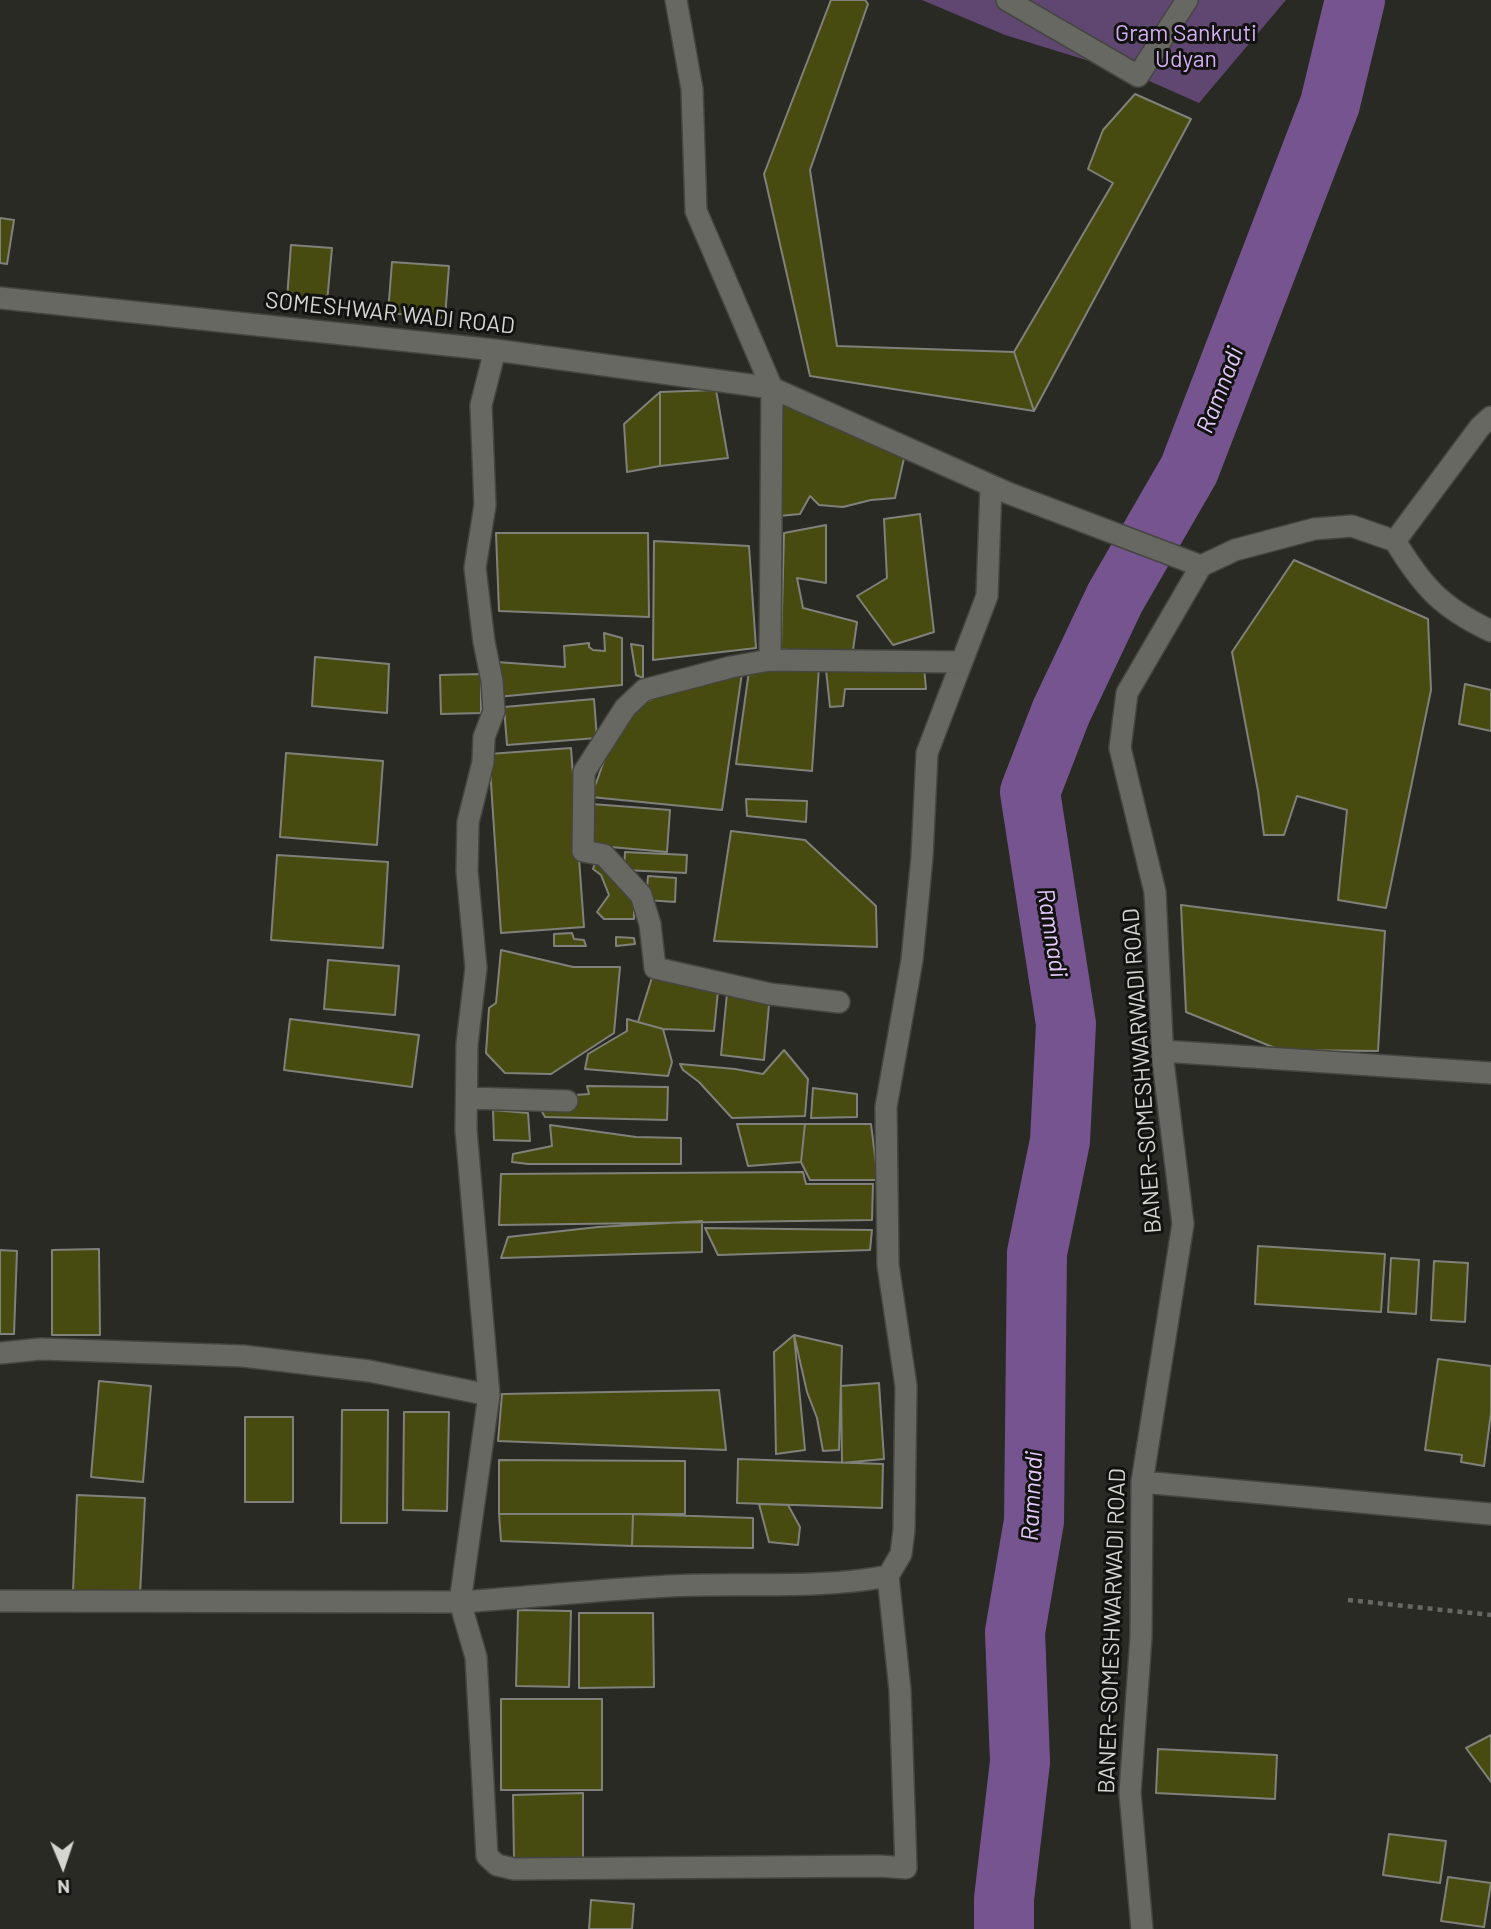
<!DOCTYPE html>
<style>
body{margin:0}
#map{position:relative;width:1491px;height:1929px;overflow:hidden;background:#2a2a25;font-family:Barlow,sans-serif}
canvas{display:block}
.north{position:absolute;left:28px;top:1831px;width:70px;height:70px;-webkit-text-stroke:5px #121210;paint-order:stroke;rotate:178deg;font-size:19px;font-weight:700;line-height:28px;text-align:center;color:#d5d5d2}
.north::after{content:'';display:block;margin:auto;width:24px;height:32px;background:#d5d5d2;clip-path:polygon(50% 0,100% 100%,50% 72%,0 100%)}
</style>
<div id="map">
<canvas width="1491" height="1929"></canvas>
<div class="north">N</div>
</div>
<script>
const ctx = document.querySelector('canvas').getContext('2d');
ctx.lineJoin = 'round';
function paint(path, color) { ctx.fillStyle = color; ctx.fill(path, 'evenodd'); }
function stroke(path, color, width, dash) { ctx.strokeStyle = color; ctx.lineWidth = width; ctx.lineCap = dash ? 'butt' : 'round'; ctx.setLineDash(dash || []); ctx.stroke(path); }
function drawText(font, color, halo, rows, align = 'center') {
  ctx.font = font + ' Barlow,sans-serif'; ctx.lineWidth = 6; ctx.setLineDash([]); ctx.textBaseline = 'middle'; ctx.strokeStyle = halo; ctx.fillStyle = color; for (const [text, x, y, turn = 0] of rows) {
    ctx.save(); ctx.translate(x, y); ctx.rotate((+turn || 0) * Math.PI / 180); ctx.textAlign = isNaN(turn) ? turn : align; if (halo) ctx.strokeText(text, 0, 0); ctx.fillText(text, 0, 0); ctx.restore();
  }
}
const green = new Path2D(`
 M922,0H1286L1199,103L1138,76L1005,35Z`);
const river = new Path2D(`
 M1004,1929V1899L1020,1762L1015,1632L1034,1521L1037,1253L1060,1141L1066,1024L1030,792L1061,712L1115,598L1189,470L1330,104L1355,0`);
const building = new Path2D(`
 M831,0H865L868,4L810,170L837,346L1014,352L1034,411L810,376L764,174Z
 M1135,94L1191,119L1034,411L1014,352L1113,183L1088,169L1103,130Z
 M0,218L14,220L7,264L0,263Z
 M291,245L332,248L327,302L287,299Z
 M392,262L449,266L445,318L388,313Z
 M716,390L728,458L660,466V392Z
 M660,392V466L627,472L624,424Z
 M780,402L905,454L895,498L871,500L843,507L819,505L810,496L800,514L779,516Z
 M920,514L934,632L893,645L857,596L887,578L884,519Z
 M826,525V583L797,578L803,608L857,622L852,657L781,649L784,533Z
 M496,533H648L649,617L499,611Z
 M654,541L749,546L756,648L653,660Z
 M1294,560L1428,619L1431,690L1386,908L1338,900L1347,810L1297,796L1284,835H1264L1258,791L1232,652Z
 M604,633L622,638V685L497,697V662L565,667L564,646L589,643V647L593,650L605,651Z
 M631,644L643,646V678L636,675Z
 M315,657L389,664L387,713L312,706Z
 M924,666L926,689H845L843,706L830,707L826,670Z
 M819,667L812,771L736,764L749,671Z
 M742,673L722,810L591,797L609,747L642,704L678,686Z
 M481,674V713L441,714L440,675Z
 M1465,684L1491,690V731L1459,724Z
 M594,699L597,738L507,745L504,707Z
 M571,748L584,927L501,933L489,754Z
 M286,753L383,761L377,845L280,837Z
 M746,799L807,801L806,822L747,816Z
 M592,804L670,810L667,852L588,845Z
 M731,831L805,840L876,906L877,947L714,941Z
 M625,852L687,855L686,873L624,870Z
 M277,855L388,862L383,948L271,940Z
 M597,857L634,897V919H604L597,912L609,895L601,875L593,869Z
 M648,876L676,878L675,902L646,900Z
 M1181,905L1385,931L1378,1051L1280,1050L1186,1012Z
 M572,933L574,939L584,940L586,946H554V934Z
 M616,937L634,938L635,944L616,946Z
 M501,950L573,967H620L614,1033L551,1074L505,1073L486,1053L489,1008L496,1003Z
 M328,960L399,966L395,1015L324,1009Z
 M655,968L719,981L714,1031L663,1029L638,1022Z
 M728,983L770,994L764,1060L721,1055Z
 M290,1019L419,1035L412,1087L284,1070Z
 M627,1019L663,1029L672,1062L668,1076L585,1069L588,1054L627,1031Z
 M784,1050L808,1079L805,1116L732,1118L699,1082L683,1070L680,1064L735,1069L763,1074Z
 M587,1086L668,1087L667,1120L545,1117L541,1110L575,1095L589,1094Z
 M813,1088L857,1094V1117L811,1118Z
 M493,1110L528,1113L530,1141L494,1140Z
 M737,1124H805L801,1162L748,1166Z
 M805,1124H871L878,1180H810L801,1162Z
 M550,1125L636,1137L681,1138V1164H528L512,1162L513,1154L552,1146Z
 M803,1172L806,1184H873L872,1220L499,1225L501,1174Z
 M702,1221V1252L501,1258L508,1237L598,1227Z
 M705,1228L872,1230L870,1250L718,1255Z
 M1258,1246L1385,1254L1381,1312L1255,1304Z
 M99,1249L100,1335H52V1250Z
 M0,1250L17,1251L14,1334H0Z
 M1391,1258L1419,1260L1416,1314L1388,1312Z
 M1434,1261L1468,1263L1465,1322L1431,1320Z
 M794,1335L842,1346L839,1450L823,1451L817,1418L807,1392Z
 M794,1335L805,1450L776,1454L774,1352Z
 M1438,1359L1491,1366V1413L1484,1466L1461,1462L1462,1455L1425,1450Z
 M99,1381L151,1386L143,1482L91,1477Z
 M879,1383L884,1459L842,1463L841,1386Z
 M719,1390L726,1450L498,1441L502,1394Z
 M342,1410H388L387,1523H341Z
 M404,1412H449L447,1511L403,1510Z
 M245,1417H293V1502H245Z
 M738,1459L883,1464L882,1508L737,1503Z
 M499,1460L685,1461V1514H499Z
 M77,1495L145,1498L140,1594L73,1591Z
 M759,1504L788,1505L800,1527L798,1545L769,1542Z
 M499,1514H633L632,1546L501,1541Z
 M633,1514L753,1518V1548L632,1546Z
 M518,1610L571,1611L569,1687L516,1686Z
 M579,1613H653L654,1687L579,1688Z
 M501,1699H602V1790H501Z
 M1491,1735V1782L1466,1748Z
 M1158,1749L1277,1755L1275,1799L1156,1793Z
 M583,1793V1860H514L513,1795Z
 M1389,1834L1446,1841L1440,1883L1383,1875Z
 M1448,1877L1491,1883L1484,1927L1441,1921Z
 M591,1900L634,1904L632,1929H589Z`);
const path = new Path2D(`
 M1348,1600L1491,1615`);
const minor = new Path2D(`
 M676,0L692,89L696,211L772,388L770,660
 M1007,0L1138,76L1187,0
 M0,298L495,350L772,388L1008,493L1201,566
 M1395,541L1480,427L1491,417
 M1201,566L1235,550L1314,529L1352,526L1395,541C1423,587 1442,608 1491,631
 M839,1002L770,994L655,968L650,924L641,895L604,855L583,851L584,772L625,708L644,690L731,667L770,660L960,662
 M1163,1051L1491,1073
 M468,1098L567,1101
 M0,1353L41,1349L243,1356L369,1371L489,1395L460,1602C529,1597 599,1590 668,1586C741,1582 816,1590 888,1576
 M489,1395L466,1130L467,1044L476,968L467,871L468,822L483,762L484,737L494,711L492,681L484,642L475,568L485,505L481,405L495,350
 M1142,1482L1491,1514
 M0,1601L460,1602L476,1657L487,1856L497,1865L514,1869L879,1866L906,1868L900,1690L888,1576L901,1554L904,1530L906,1386L888,1265L886,1107L912,960L922,857L927,753L987,596L991,486
 M1142,1929L1130,1793L1141,1637L1142,1482L1183,1224L1163,1061L1155,892L1120,748L1127,693L1201,566`);
const parkNames = [
 ["Gram Sankruti",1186,33],
 ["Udyan",1186,59]
];
const streetNames = [
 ["SOMESHWAR WADI ROAD",390,313,6],
 ["BANER-SOMESHWARWADI ROAD",1142,1071,-94],
 ["BANER-SOMESHWARWADI ROAD",1112,1631,-88]
];
const waterNames = [
 ["Ramnadi",1220,390,-69],
 ["Ramnadi",1052,933,81],
 ["Ramnadi",1032,1496,-87]
];
paint(green, '#5f4772');
stroke(river, '#765490', 60);
paint(building, '#484b0f');
stroke(building, '#80817b', 2);
stroke(minor, '#454541', 24);
stroke(path, '#676763', 4.5, [5, 5]);
stroke(minor, '#676862', 21);
drawText('23px', '#d5aff4', '#121210', parkNames);
drawText('23px', '#d5d5d2', '#121210', streetNames);
drawText('italic 24px', '#e5c9fd', '#121210', waterNames);
</script>
